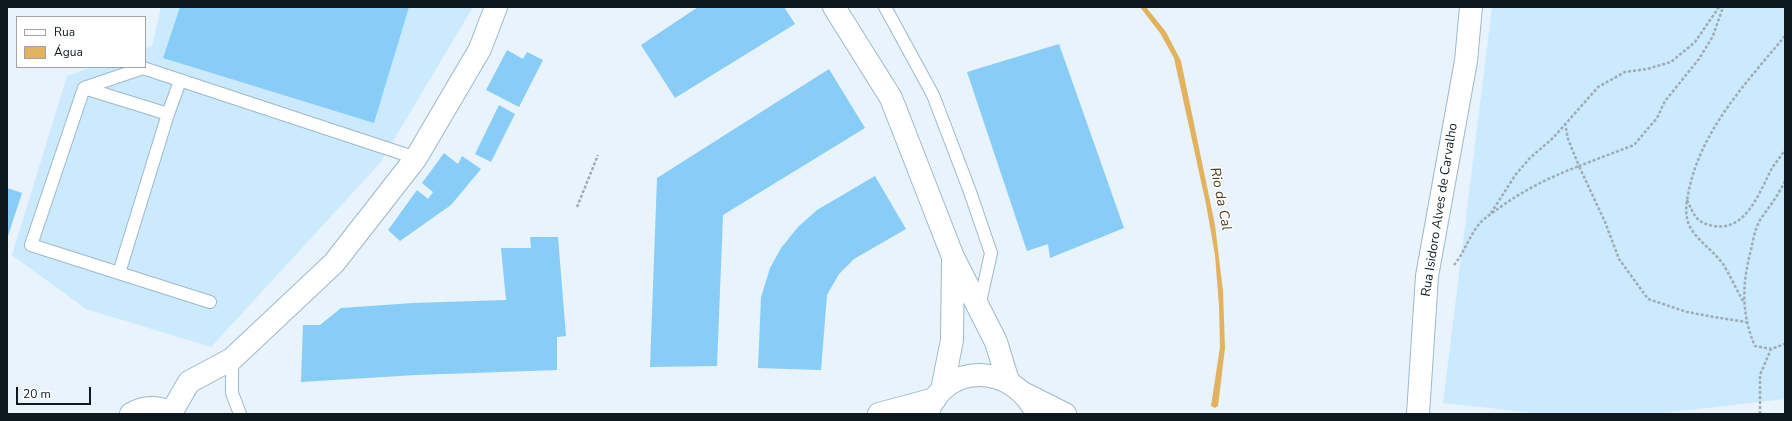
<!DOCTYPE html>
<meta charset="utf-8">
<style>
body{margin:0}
#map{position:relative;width:1792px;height:421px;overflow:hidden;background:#e8f3fb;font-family:"Nunito Sans",sans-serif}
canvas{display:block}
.frame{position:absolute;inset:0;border:8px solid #0d181f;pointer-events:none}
.legend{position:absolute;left:16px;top:16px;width:130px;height:52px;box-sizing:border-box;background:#fff;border:1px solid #9ea3a5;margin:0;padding:5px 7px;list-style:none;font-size:12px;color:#0d181f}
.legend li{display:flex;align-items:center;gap:8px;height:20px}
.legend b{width:20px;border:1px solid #9ea3a5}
.scale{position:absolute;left:16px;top:387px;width:75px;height:18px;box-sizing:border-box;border:2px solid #0d181f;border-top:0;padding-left:5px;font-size:12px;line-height:14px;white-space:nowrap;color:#0d181f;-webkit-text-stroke:3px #fff;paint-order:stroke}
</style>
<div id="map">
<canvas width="1792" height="421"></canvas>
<div class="frame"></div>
<ul class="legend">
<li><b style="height:5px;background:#fff"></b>Rua</li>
<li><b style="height:11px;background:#e2b25f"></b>Água</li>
</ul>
<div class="scale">20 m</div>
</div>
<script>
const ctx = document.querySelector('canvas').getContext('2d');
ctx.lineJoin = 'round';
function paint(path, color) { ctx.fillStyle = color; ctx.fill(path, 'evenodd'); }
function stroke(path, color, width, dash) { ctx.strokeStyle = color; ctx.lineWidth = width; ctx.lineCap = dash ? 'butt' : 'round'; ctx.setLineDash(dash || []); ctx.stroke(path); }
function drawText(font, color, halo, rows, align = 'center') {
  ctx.font = font + ' "Nunito Sans",sans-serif'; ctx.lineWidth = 3; ctx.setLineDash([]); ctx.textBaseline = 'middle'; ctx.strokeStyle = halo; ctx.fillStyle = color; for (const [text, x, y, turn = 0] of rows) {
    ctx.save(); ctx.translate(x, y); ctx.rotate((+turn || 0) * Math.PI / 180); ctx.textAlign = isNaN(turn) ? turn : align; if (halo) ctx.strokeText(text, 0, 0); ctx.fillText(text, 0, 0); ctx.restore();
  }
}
const built = new Path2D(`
 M161,7H473L380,163L211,347L86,309L12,255L67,76L92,67H145V48L152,46Z
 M1492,7H1785V399L1654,414L1534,413L1443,403Z`);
const water = new Path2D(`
 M1140,7H1146L1166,32L1181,61L1215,225L1223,291L1225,348L1218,406L1215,408L1211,406L1220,347L1219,306L1215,255L1206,204L1174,58L1160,33Z`);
const building = new Path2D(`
 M180,7H409L374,123L163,58Z
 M698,7H784L795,24L675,98L641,45Z
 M1059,44L1124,228L1050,258L1048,244L1027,251L967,72Z
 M507,50L523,59L527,52L543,60L519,107L486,90Z
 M829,69L865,128L723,215L717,366L650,367L657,178Z
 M499,105L515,114L491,162L475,154Z
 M444,153L458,164L462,156L481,169L451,205L400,241L388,230L417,190L428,199L433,192L422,183Z
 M875,176L906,229L854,259L839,274L827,295L821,370L758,368L761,297L770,268L781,248L798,227L817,210Z
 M7,188L22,193L7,239Z
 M530,237H558L566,336L557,337V370L416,375L301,382L303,325H320L341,308L413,303L506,300L501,248H531Z`);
const path = new Path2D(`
 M1565,123L1568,139L1579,166L1634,145L1657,118L1665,101L1699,59L1713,36L1723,7
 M1785,181C1778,196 1769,207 1760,220C1755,229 1753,240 1751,250C1742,283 1741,314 1755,346L1771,349L1785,344
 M1687,200C1694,215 1696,223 1714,226C1746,232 1760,191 1772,168C1776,162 1781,156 1785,150
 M577,207L598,155
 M1491,213L1516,174L1530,158L1553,138L1598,87L1625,72L1647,69L1671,62L1695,42L1719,7
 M1454,265C1465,252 1470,233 1482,221C1487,216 1494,212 1499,208C1524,190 1550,177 1579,166L1605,222L1619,259L1648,299L1687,312L1714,317L1746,322
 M1743,301C1736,289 1730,275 1723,264C1713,250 1697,241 1689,225C1685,215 1686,205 1688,195C1699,132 1746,83 1785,36
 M1760,414V375L1771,349`);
const lane = new Path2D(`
 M885,7L933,95L969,189L991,253L979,307
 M84,88L168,114L119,273
 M168,114L180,81
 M210,302L31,245L84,88L143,68L416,158
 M232,359V393L240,414`);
const street = new Path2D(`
 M1025,394L1065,414
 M171,413L189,382L232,359L334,263L416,158L480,49L496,7
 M131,414C144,406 159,406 173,414
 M879,414L935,399
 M1418,414L1427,276L1466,61L1471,7`);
const secondary = new Path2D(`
 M834,7L891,98L953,257L996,342L1008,381
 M942,390L952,340L953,260
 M927,414C946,360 1014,364 1037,414`);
const streetNames = [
 ["Rua Isidoro Alves de Carvalho",1440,210,-81]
];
const waterNames = [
 ["Rio da Cal",1220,199,79]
];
paint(built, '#cceafd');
paint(water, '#e2b25f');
paint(building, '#88cdf8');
stroke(lane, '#9cb9cb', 14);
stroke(street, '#9cb9cb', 24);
stroke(secondary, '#9cb9cb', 24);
stroke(path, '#a0abb3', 2.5, [3, 2]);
stroke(lane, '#fff', 12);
stroke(street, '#fff', 22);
stroke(secondary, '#fff', 22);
drawText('13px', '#0d181f', '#fff', streetNames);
drawText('italic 14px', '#4e3a16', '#fff', waterNames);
</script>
